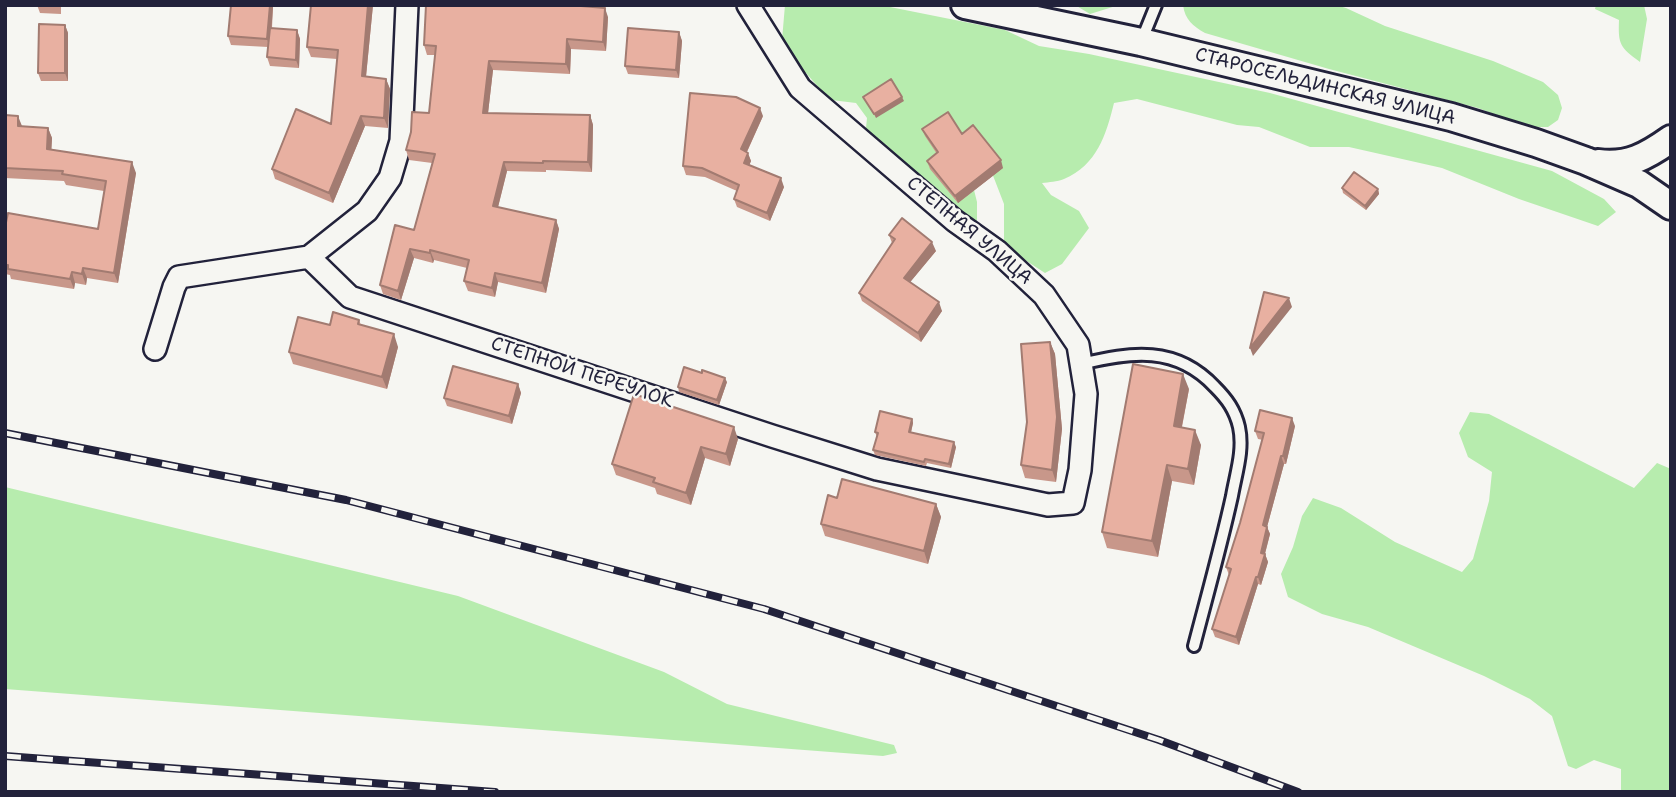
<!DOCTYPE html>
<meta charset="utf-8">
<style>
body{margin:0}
#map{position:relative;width:1676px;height:797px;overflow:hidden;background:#f6f6f2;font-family:"Shantell Sans",sans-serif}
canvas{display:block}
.frame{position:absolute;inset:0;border:7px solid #22223b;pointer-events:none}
</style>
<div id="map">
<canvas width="1676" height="797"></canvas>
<div class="frame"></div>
</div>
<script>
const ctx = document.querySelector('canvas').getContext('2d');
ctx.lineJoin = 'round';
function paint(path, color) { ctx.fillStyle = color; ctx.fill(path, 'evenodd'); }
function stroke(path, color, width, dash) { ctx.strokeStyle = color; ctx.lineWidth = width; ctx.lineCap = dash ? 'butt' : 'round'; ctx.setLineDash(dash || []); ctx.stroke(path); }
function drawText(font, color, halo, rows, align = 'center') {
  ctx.font = font + ' "Shantell Sans",sans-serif'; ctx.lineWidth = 5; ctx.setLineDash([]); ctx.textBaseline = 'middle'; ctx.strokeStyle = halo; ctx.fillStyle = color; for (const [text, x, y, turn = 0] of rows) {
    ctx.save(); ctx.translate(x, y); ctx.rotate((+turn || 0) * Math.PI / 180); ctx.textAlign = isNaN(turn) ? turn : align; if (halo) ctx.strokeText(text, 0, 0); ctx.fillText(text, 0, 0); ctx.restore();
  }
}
const green = new Path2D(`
 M785,5H880L1005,30L1039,46L1089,54L1270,93L1552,171L1604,199L1616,212L1598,226L1519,199L1442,168L1349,147H1310L1259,127L1237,125L1137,99L1114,103C1106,135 1097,165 1064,179C1057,182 1049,182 1042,183L1051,195L1079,211L1089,228L1062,264L1045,273L1022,258L1004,242V204L992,173L972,182L977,202V226L865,138L867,118L856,103L823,99L820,89L806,73L784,72L782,40Z
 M1075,5H1119L1090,14Z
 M1183,5H1336L1346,8L1385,26L1493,61L1543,82L1558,95L1562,108L1558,120L1548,127H1528L1478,108L1329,69L1205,33C1193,26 1185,20 1183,5Z
 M1596,5H1644L1647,19L1640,62C1620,47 1618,45 1619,20L1595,9Z
 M1470,412L1489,414L1634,488L1657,463L1671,469V792H1621V769L1594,760L1576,769L1568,766L1552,716L1530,699L1484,676L1368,627L1322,614L1288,597L1281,574L1293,547L1302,516L1313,498L1341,508L1395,542L1462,572L1473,559L1489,501L1492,472L1468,457L1459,433Z
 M5,487L458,596L664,672L727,704L894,745L897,753L883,756L5,689Z`);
const service = new Path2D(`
 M1141,42L1156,5
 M1081,364C1131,352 1176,345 1215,387C1227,399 1235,410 1239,427C1244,450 1236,473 1232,496C1221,546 1207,596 1194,646`);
const minor = new Path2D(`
 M309,257L367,211L390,178L401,141L407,5
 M155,349L174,287L179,277L309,257L350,297L772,436L877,469L1048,505L1073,503L1080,470L1086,394L1078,345L1044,295L997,251L955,221L800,88L748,5`);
const tertiary = new Path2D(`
 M965,5L1141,42L1451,117L1536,143L1586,161L1639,184L1671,206
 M1598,163C1628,167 1647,156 1671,139`);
const rail = new Path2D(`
 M5,433L346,500L764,609L1159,740L1298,792
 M5,756L495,792`);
const wall = new Path2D(`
 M37,5H61V14L40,13Z
 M373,5L366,77L386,79L390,89L388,128L365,126L333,203L275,179L272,169L331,124L337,59L311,57L307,47Z
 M273,7L272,28L297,30L300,39L299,68L270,66L267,57L268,47L231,45L228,36Z
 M608,17L606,51L571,49L570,74L493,70L488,113L590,115L593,125L592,172L546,170V172L507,171L498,207L556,220L559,229L546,293L498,282L495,297L468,291L464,281L467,268L434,260L433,263L414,258L401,300L383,294L380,285L414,230L432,163L409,160L406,150L429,113L435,55H427L424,45Z
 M65,25L68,33V81H41L38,73Z
 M679,32L682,41L679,78L628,74L625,66Z
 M5,115L22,127L48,128L52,138L51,150L136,173L118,283L87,278L86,285L75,283L74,289L11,279L10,275L5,274V227L98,229L104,191L66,185L64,181L5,178Z
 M763,116L747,152L751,161L749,165L784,187L770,221L737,207L734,199L737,191L705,177L686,175L683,166Z
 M922,129L962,134L1003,168L958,203L930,169L927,161L937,154L925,136Z
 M1342,188L1378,189L1379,194L1366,210L1343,193Z
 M889,235L936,251L910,282L942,311L921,342L862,301L859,293L892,243Z
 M359,320L361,325L398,347L387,389L293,364L289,352L330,325Z
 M1050,342L1055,354L1062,429L1056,482L1025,478L1021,465L1027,422Z
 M727,382L719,405L679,392L678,387Z
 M518,384L521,393L512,424L447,406L444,398Z
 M1189,389L1182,427L1201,445L1194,485L1172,481L1158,557L1107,548L1102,532Z
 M912,419L913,423L911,433L956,447L951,468L927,463L926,466L875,455L873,450L877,437L875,432Z
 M1295,426L1286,464H1284L1267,527L1270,534L1265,554L1268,562L1261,585L1258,584L1239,645L1215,637L1212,629L1229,575L1226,567L1240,523L1263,440L1258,439L1255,431Z
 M738,439L730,466L705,458L691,505L657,494L655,488L616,475L612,464Z
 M837,498L936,504L941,517L928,564L825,536L821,524Z`);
const shadedWall = new Path2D(`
 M270,5H273V7L270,48L267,39Z
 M368,5H373L365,86L362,76Z
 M605,8L608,17L606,51L603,42Z
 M65,25L68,33V81L65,73Z
 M297,30L300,39L299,68L296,60Z
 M679,32L682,41L679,78L676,70Z
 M567,39L571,49L570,74L566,64Z
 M489,61L493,70L487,122L483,113Z
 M386,79L390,89L388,128L384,118Z
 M902,97L904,101L876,118L874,114Z
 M760,108L763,116L744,158L741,149Z
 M590,115L593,125L592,172L588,162Z
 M18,116L22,126H18Z
 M361,116L365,126L333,203L329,193Z
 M48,128L52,138L51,159L47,149Z
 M748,153L751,161L747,171L744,163Z
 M1001,160L1003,168L958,203L955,196Z
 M132,162L136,173L118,283L114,273Z
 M504,162L507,171L496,215L493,206Z
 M781,178L784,187L770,221L767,213Z
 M1378,189L1379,194L1366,210L1365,206Z
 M556,220L559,229L546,293L542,283Z
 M932,242L936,251L907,286L904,278Z
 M410,249L414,258L401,300L398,291Z
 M430,250L434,260L433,263L430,253Z
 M83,268L87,278L86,285L82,274Z
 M72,272L75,283L74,289L70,279Z
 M495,273L498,282L495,297L492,288Z
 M1289,298L1292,307L1253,356L1250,348Z
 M939,302L942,311L921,342L918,333Z
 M394,334L398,347L387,389L382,377Z
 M1050,342L1055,354L1062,429L1056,482L1052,470Z
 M1183,374L1189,389L1179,441L1174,426Z
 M725,378L727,382L719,405L717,400Z
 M518,384L521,393L512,424L509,416Z
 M1292,418L1295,426L1286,464L1283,456Z
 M912,419L913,423L910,436L909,432Z
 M734,427L738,439L730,466L726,454Z
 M1195,430L1201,445L1194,485L1188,469Z
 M954,442L956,447L951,468L949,464Z
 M701,447L705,458L691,505L686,493Z
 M1281,456L1284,464L1267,527L1270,534L1264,557L1265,554L1268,562L1261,585L1258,577L1263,525Z
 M1167,465L1172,481L1158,557L1152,541Z
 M936,504L941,517L928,564L924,551Z
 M1256,577L1258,584L1239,645L1236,637Z`);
const building = new Path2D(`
 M231,5H270L267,39L228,36Z
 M311,5H368L362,76L386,79L384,118L361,116L329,193L272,169L296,109L331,124L338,50L307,47Z
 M426,5H569L605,8L603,42L567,39L566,64L489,61L483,113L590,115L588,162L543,161V163L504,162L493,206L556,220L542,283L495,273L492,288L464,281L469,260L430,250V253L410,249L398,291L380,285L395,225L414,230L435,154L406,150L411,132L412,112L429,113L436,46L424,45Z
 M39,24L65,25V73H38Z
 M270,28L297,30L296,60L267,57Z
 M628,28L679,32L676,70L625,66Z
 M891,79L902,97L874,114L863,97Z
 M690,93L736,97L760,108L741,149L748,153L744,163L781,178L767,213L734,199L739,185L702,168L683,166Z
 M948,112L962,134L973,125L1001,160L955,196L927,161L938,152L922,129Z
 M5,115L18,116V126L48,128L47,149L132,162L114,273L83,268L82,274L72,272L70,279L8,269V265H5V227L8,213L98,229L106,181L62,174L63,171L5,168Z
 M1354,172L1378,189L1365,206L1342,188Z
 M902,218L932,242L904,278L939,302L918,333L859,293L895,239L889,235Z
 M1264,292L1289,298L1250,348Z
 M333,312L359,320L358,324L394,334L382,377L289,352L298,317L330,325Z
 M1050,342L1057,417L1052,470L1021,465L1027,422L1021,344Z
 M1133,364L1183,374L1174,426L1195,430L1188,469L1167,465L1152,541L1102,532Z
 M453,366L518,384L509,416L444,398Z
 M684,367L702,373V370L725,378L717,400L678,387Z
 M634,394L734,427L726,454L701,447L686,493L653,482L655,478L612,464Z
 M1260,410L1292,418L1283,456H1281L1263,525L1267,527L1261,553L1265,554L1258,577H1256L1236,637L1212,629L1231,569L1226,567L1240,523L1264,433L1255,431Z
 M880,411L912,419L909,432L954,442L949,464L925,459L924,462L873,450L878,433L875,432Z
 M842,479L936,504L924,551L821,524L828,495L837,498Z`);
const streetNames = [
 ["СТАРОСЕЛЬДИНСКАЯ УЛИЦА",1325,87,14],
 ["СТЕПНАЯ УЛИЦА",969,231,40],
 ["СТЕПНОЙ ПЕРЕУЛОК",582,373,18]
];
paint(green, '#b7ecae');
stroke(service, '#22223b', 16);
stroke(minor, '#22223b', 26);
stroke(tertiary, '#22223b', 32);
stroke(service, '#f6f6f2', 10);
stroke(minor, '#f6f6f2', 21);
stroke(tertiary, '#f6f6f2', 26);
stroke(rail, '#22223b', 8);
stroke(rail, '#f6f6f2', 5, [16]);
paint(wall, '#c8978a');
paint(shadedWall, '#a27b71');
paint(building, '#e8b0a1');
stroke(building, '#a27b71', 2);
drawText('19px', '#22223b', '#f6f6f2', streetNames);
</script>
